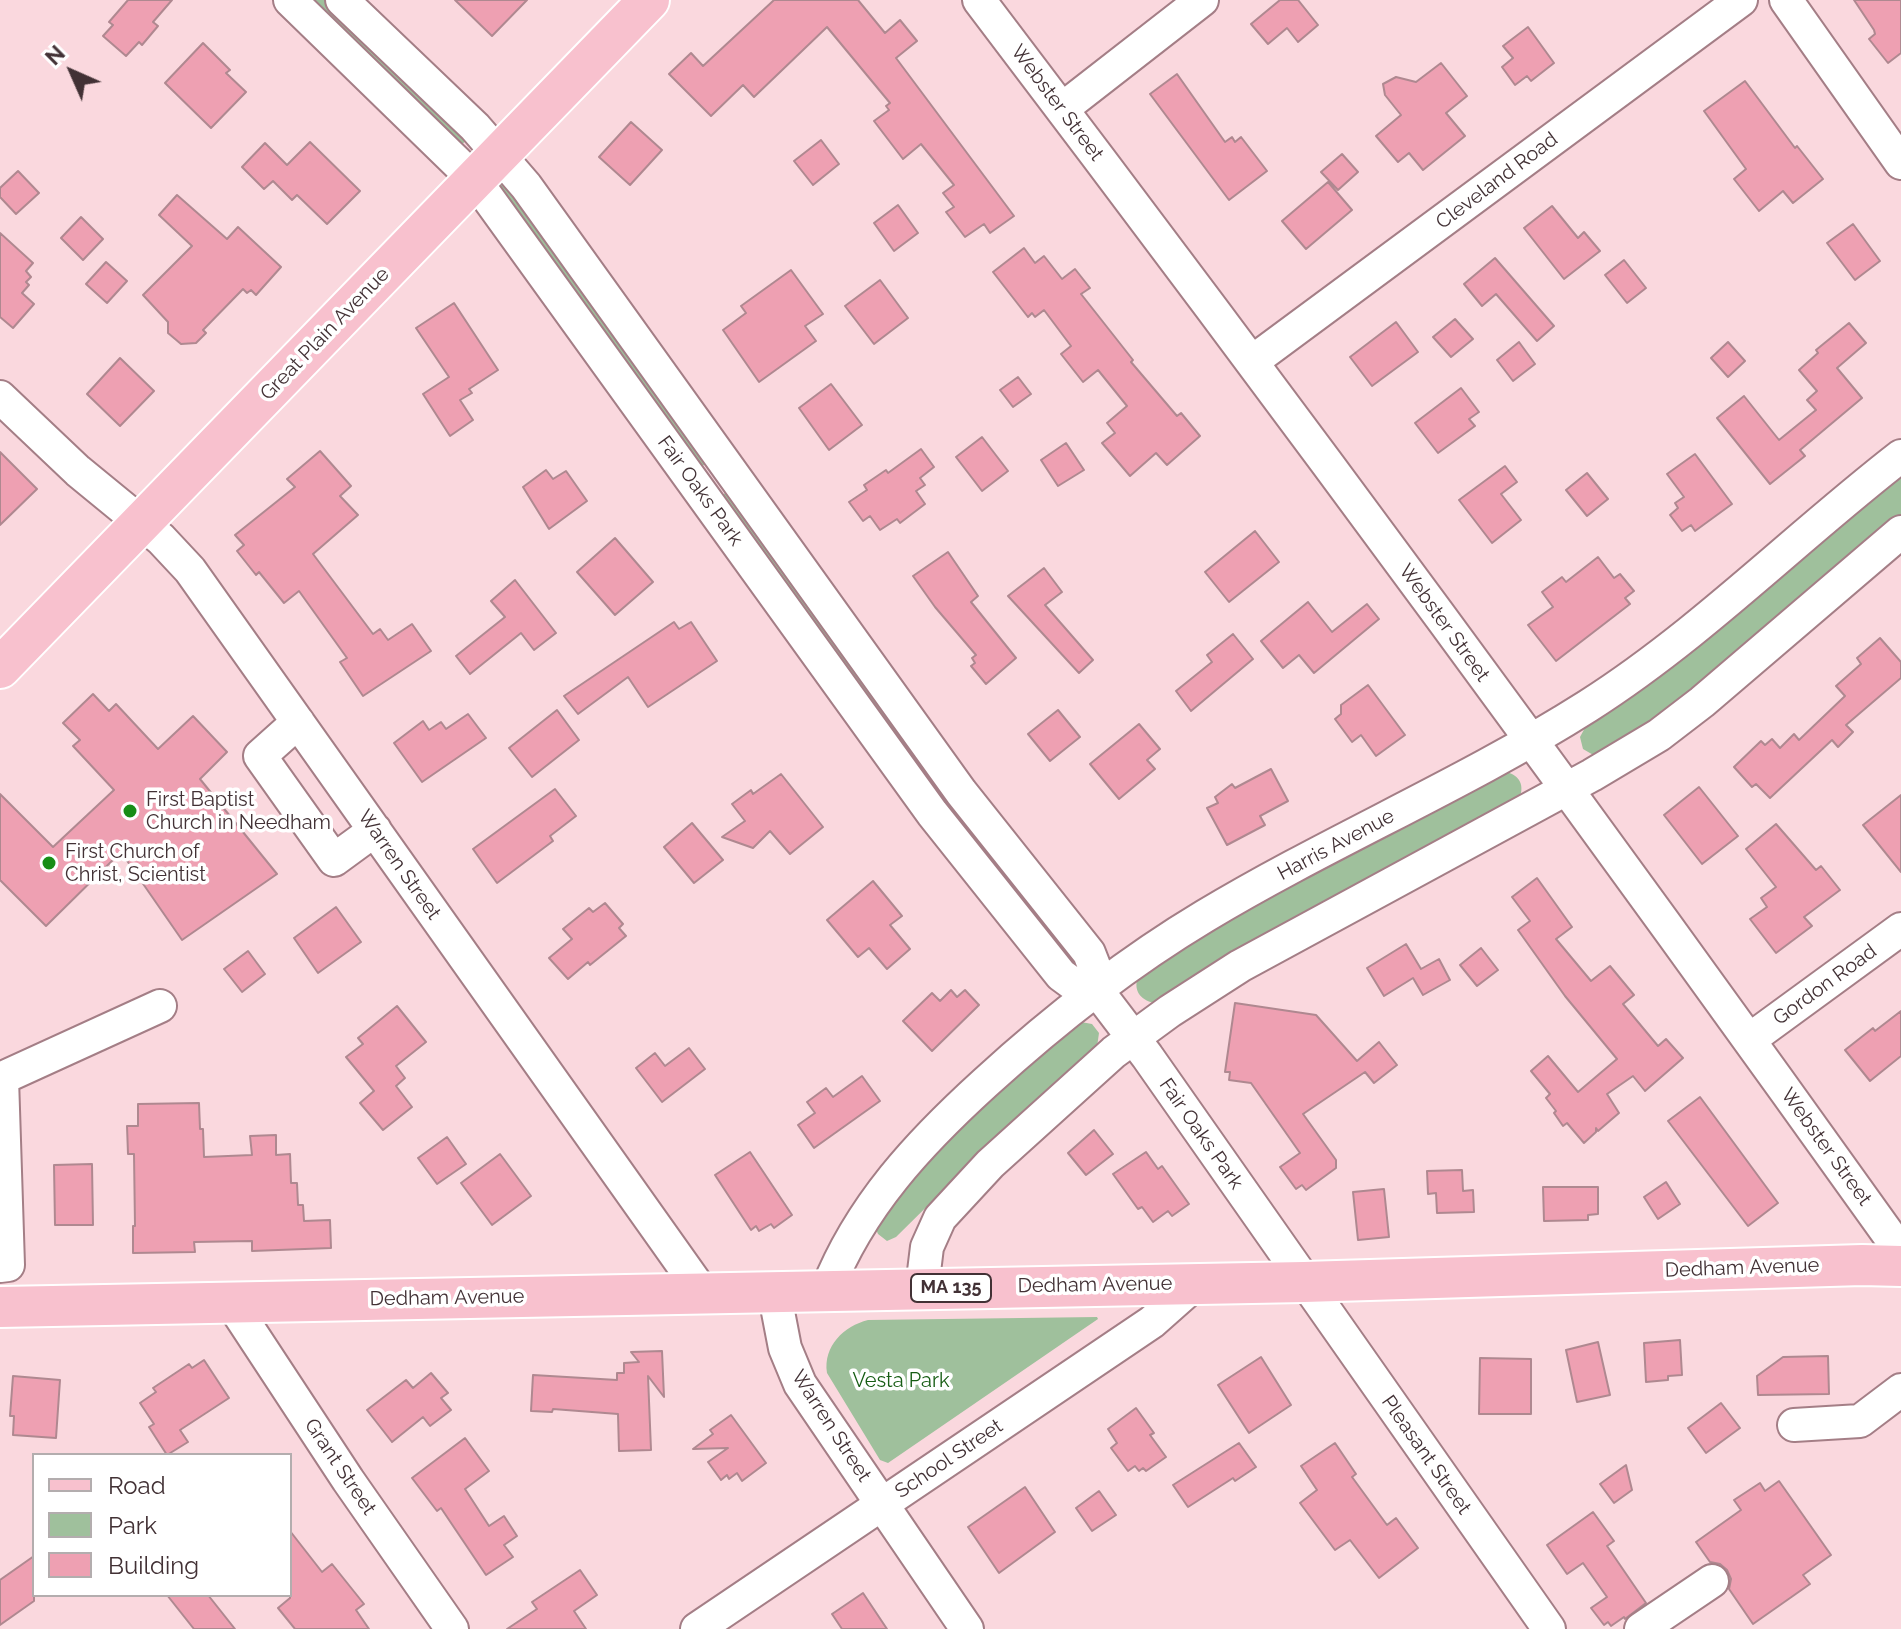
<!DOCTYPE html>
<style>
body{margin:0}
#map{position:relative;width:1901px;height:1629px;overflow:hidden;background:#fad8de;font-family:Raleway,sans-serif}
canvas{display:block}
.legend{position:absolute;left:32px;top:1453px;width:260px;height:144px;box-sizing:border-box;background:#fff;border:2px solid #b3adae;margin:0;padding:10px 14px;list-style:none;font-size:24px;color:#423135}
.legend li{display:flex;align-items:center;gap:16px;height:40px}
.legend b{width:40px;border:2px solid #b3adae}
.north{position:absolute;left:32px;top:32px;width:80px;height:80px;-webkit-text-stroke:6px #fff;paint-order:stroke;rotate:315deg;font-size:22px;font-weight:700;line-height:32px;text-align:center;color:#423135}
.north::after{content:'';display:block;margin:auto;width:28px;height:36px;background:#423135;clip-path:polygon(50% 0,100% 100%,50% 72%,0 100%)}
</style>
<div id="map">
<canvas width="1901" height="1629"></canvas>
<ul class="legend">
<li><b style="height:10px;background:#f8c1ce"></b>Road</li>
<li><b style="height:22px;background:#9fc09c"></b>Park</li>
<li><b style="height:22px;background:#eea0b2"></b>Building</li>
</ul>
<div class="north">N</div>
</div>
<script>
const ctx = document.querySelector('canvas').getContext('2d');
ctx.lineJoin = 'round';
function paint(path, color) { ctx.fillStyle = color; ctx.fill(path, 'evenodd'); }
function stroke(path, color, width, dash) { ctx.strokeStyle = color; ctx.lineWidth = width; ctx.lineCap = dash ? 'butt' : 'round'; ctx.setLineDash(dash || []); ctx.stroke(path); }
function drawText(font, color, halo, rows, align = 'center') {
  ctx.font = font + ' Raleway,sans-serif'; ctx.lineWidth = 7; ctx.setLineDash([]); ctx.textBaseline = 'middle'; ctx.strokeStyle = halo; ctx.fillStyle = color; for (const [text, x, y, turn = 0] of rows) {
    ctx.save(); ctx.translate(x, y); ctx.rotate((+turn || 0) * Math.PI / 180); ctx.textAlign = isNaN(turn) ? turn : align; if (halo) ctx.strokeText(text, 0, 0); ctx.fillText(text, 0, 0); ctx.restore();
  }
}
const green = new Path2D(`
 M306,0H330L467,140L461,145Z
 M503,179L707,463L701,467L497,183Z
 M1901,473V516L1669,710L1595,756L1583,749L1580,737L1587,724Z
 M727,491L938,786L933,789L722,496Z
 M1506,772C1520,775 1525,786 1519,799L1154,1003C1140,1000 1132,989 1139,975C1256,898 1381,836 1506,772Z
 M960,815L1085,963L1078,974L953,820Z
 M1081,1022L1092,1024L1099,1033L1097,1047L976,1158L896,1237L887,1241L878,1234L875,1227L925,1161L1034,1057Z
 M1097,1317L1098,1319L888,1463L880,1460L827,1373C823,1346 844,1326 868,1320Z`);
const building = new Path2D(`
 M128,0H172L153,22L158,26L142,45L139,42L126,56L103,36L113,25L109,22Z
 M455,0H527L492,36Z
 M774,0H858L885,33L900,20L917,41L896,58L1014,216L990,233L984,224L965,237L946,212L954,207L943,193L954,185L921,144L903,159L874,121L889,110L886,106L890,103L827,27L754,97L743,85L711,116L669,74L691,53L703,66Z
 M1280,0H1298L1318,25L1298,42L1287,28L1268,44L1251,24Z
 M1854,0H1901V53L1888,63L1869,39L1875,34L1874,30Z
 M1528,27L1554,63L1531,81L1527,76L1515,85L1502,67L1513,58L1503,46Z
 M203,43L230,70L226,73L246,92L211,128L165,83Z
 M1441,63L1467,96L1446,113L1465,136L1423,170L1409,153L1398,162L1376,136L1401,115L1385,95L1383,84L1396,77L1416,82Z
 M1177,74L1225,142L1232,137L1235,142L1241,137L1267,171L1229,200L1150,94Z
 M1745,81L1795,148L1797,146L1823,179L1793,203L1783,191L1759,211L1734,179L1746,169L1704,111Z
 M631,122L662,150L630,185L599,157Z
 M821,140L839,164L813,185L794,161Z
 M310,142L360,191L327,224L297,195L292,200L273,181L264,189L242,167L265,143L287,165Z
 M1342,154L1358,172L1338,190L1321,172Z
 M18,171L39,193L16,214L0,197V188Z
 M1328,182L1352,210L1306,249L1282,221Z
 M177,195L227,239L238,227L281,267L256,295L251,290L247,293L243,289L203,330L206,333L196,343L181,344L168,333V322L143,295L192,246L159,215Z
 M898,205L918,233L894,251L874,223Z
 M1552,206L1578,238L1584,232L1600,251L1564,279L1524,228Z
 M81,217L103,239L83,260L61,238Z
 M1853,224L1880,261L1855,280L1827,243Z
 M0,233L33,263L26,271L31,277L26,282L29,285L22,293L34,304L13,328L0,317Z
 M1024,248L1035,263L1044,256L1062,279L1075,269L1090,288L1081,294L1133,360L1131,362L1177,416L1181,413L1200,436L1167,465L1156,453L1130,476L1102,443L1115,433L1107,423L1127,406L1098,370L1083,382L1061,354L1071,346L1044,310L1035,317L1032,313L1028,317L993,272Z
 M1495,258L1554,326L1537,341L1496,294L1482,306L1464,284Z
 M1624,260L1646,288L1627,303L1605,275Z
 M106,262L127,281L107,303L86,284Z
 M791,270L823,314L805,326L816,341L759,382L723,330L746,313L741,306Z
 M880,280L908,318L874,344L845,306Z
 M454,303L498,370L469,389L472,393L460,400L473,420L450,436L423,394L449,377L416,328Z
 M1455,319L1473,339L1451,357L1433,337Z
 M1396,322L1418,352L1372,386L1350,357Z
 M1849,323L1866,343L1837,368L1862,398L1800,450L1805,456L1770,484L1717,418L1744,396L1779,440L1816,410L1807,400L1817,391L1799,370L1818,353L1816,350Z
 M1519,342L1535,364L1513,381L1497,360Z
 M1728,342L1745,361L1728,377L1711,358Z
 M120,358L154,391L120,426L87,394Z
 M1018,377L1031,394L1013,407L1000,390Z
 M831,384L862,425L829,450L799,408Z
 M1461,388L1479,412L1469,419L1475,426L1438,453L1415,423Z
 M982,437L1008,471L982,491L956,457Z
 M1066,443L1084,470L1058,486L1041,460Z
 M921,449L934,467L920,478L925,485L916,491L925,504L900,523L897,519L880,530L870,516L863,521L849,502L867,490L864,485L886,470L888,473Z
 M320,451L351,486L340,496L358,515L313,554L373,634L380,629L388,640L412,624L431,651L363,696L340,662L347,658L299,591L284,603L259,572L256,575L237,551L244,545L235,535L295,487L287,479Z
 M0,452L37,489L0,525Z
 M1695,454L1732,504L1695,531L1691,525L1682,531L1670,515L1678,508L1675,503L1684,497L1667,474Z
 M1505,466L1517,482L1501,494L1521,520L1492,543L1459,500Z
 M546,470L553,479L566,471L587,501L549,529L523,487Z
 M1587,473L1608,499L1587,516L1566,490Z
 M1255,531L1279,562L1229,602L1205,572Z
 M615,538L653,582L615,615L577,572Z
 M948,552L978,596L971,602L1016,658L986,684L971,666L975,663L972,658L976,655L935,607L913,576Z
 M1598,557L1614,578L1620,574L1634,591L1625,598L1630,604L1556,661L1528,625L1553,607L1542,592L1562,577L1566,582Z
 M1044,568L1062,592L1045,605L1093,660L1079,673L1008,596Z
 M515,580L556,633L534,650L521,633L470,674L456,656L505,617L491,601Z
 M1308,602L1332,632L1367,604L1379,619L1314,673L1299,655L1283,668L1261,641Z
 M674,622L679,629L691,622L717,661L648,707L628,677L578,714L564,696Z
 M1233,634L1253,659L1191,711L1176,691L1212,662L1207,655Z
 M1880,638L1901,662V678L1846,725L1853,732L1838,747L1832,740L1770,798L1756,784L1752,787L1734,767L1761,741L1765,745L1772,739L1780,748L1794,734L1799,740L1845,696L1836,686L1861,664L1857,658Z
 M1368,685L1405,735L1376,756L1361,735L1352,742L1335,719L1341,714V705Z
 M93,694L109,711L116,704L158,749L193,716L227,752L200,779L277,874L182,940L121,852L46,926L0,880V794L53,847L114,790L73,746L80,740L63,723Z
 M557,710L579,740L532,777L509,748Z
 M1058,710L1080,737L1050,761L1028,734Z
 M468,714L486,738L422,782L394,743L423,721L429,730L441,722L446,729Z
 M1139,724L1160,749L1147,760L1155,769L1119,799L1090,764Z
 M1271,769L1288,801L1260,816L1265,825L1227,845L1207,808L1218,803L1215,797L1232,784L1235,788Z
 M781,774L823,827L790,854L770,831L753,848L722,837L745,821L732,804L751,790L753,794Z
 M1699,787L1738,836L1702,864L1664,815Z
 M555,789L576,816L550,836L553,841L497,883L473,849Z
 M1901,795V872L1863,825Z
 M692,823L723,860L694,883L664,847Z
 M1776,824L1816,870L1821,866L1840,890L1804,917L1812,926L1776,953L1750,919L1767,907L1761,898L1776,887L1746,849Z
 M1537,878L1572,927L1556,939L1591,981L1610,966L1634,995L1623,1004L1658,1046L1666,1039L1683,1058L1645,1091L1633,1076L1607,1094L1619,1113L1598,1131L1596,1128V1132L1584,1143L1567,1123L1563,1126L1554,1113L1556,1111L1546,1098L1550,1094L1531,1071L1548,1056L1578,1092L1617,1059L1565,996L1518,930L1530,921L1512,897Z
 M873,881L902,916L890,925L910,949L887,969L869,948L858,957L827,920Z
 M605,903L623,924L619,928L626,936L590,965L588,962L568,979L549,958L572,939L563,929L589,908L593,912Z
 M336,907L361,942L318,973L294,938Z
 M1406,944L1421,969L1439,959L1450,980L1423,995L1413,978L1384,996L1367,968Z
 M1481,948L1498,970L1477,986L1460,965Z
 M248,951L265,974L242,992L224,969Z
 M951,990L957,997L965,990L979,1005L932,1051L903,1021L932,993L940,1001Z
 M1235,1003L1316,1015L1357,1061L1379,1042L1397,1065L1374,1083L1365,1072L1303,1114L1336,1160V1168L1306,1190L1302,1185L1296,1189L1280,1167L1300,1153L1251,1083L1229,1080L1230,1072H1225Z
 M397,1006L426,1042L396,1066L405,1078L396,1086L412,1107L383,1130L360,1103L374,1091L346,1057L363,1044L358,1038Z
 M1901,1011V1056L1870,1081L1845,1050L1873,1028L1875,1031Z
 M689,1048L705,1069L662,1102L636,1068L655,1053L665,1066Z
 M862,1076L880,1101L814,1148L798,1125L815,1113L807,1102L826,1088L833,1097Z
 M1700,1097L1778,1203L1748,1226L1668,1121Z
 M199,1103L200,1129H203L204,1157L252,1155L250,1136L276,1135V1155L290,1154L291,1183H297L298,1205H303L304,1221L330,1220L331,1248L252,1251V1241L194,1242L195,1252L133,1253V1226H135L134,1154H128L127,1126H138V1104Z
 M1094,1130L1113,1154L1086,1175L1068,1153Z
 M447,1137L466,1164L437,1184L418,1158Z
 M750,1152L792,1215L774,1228L771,1224L759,1231L756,1226L751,1230L715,1175Z
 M1146,1152L1158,1169L1162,1166L1189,1204L1172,1216L1168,1211L1153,1222L1142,1207L1138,1209L1113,1174Z
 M500,1154L531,1196L492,1225L461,1183Z
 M92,1164L93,1225H55L54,1165Z
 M1462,1170L1463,1191L1473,1190L1474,1212L1437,1213L1436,1193L1428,1194L1427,1171Z
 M1666,1182L1680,1204L1658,1219L1644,1197Z
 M1543,1187H1598V1214L1588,1215V1220L1544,1221Z
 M1384,1189L1389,1237L1358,1240L1353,1192Z
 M1680,1340L1682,1375L1668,1376V1380L1646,1382L1644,1343Z
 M1598,1342L1610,1395L1577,1402L1566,1350Z
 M662,1351L664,1397L648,1376L651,1450L619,1451L618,1414L553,1409L552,1412L531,1411L533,1375L617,1380V1373H624V1363L639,1362L631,1352Z
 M1828,1356L1829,1394L1758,1395L1757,1376L1783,1357Z
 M1261,1357L1291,1405L1249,1433L1218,1385Z
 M1480,1358L1531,1359V1414H1479Z
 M204,1360L229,1398L180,1430L188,1442L167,1455L149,1427L154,1424L140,1403L156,1392L153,1388L189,1364L192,1368Z
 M431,1373L448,1393L441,1398L451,1410L430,1426L423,1417L392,1442L367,1410L406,1380L413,1388Z
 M13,1376L60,1380L56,1438L13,1435L14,1416H10Z
 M1721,1403L1740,1428L1706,1453L1688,1428Z
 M1136,1408L1154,1433L1150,1435L1166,1457L1146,1471L1143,1468L1139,1471L1135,1466L1128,1471L1111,1448L1117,1443L1108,1429Z
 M731,1415L766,1463L742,1481L737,1473L729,1479L727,1475L721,1480L708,1462L728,1448L693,1449L713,1434L710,1430Z
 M465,1438L489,1471L465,1489L489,1526L504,1516L517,1536L504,1545L513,1557L486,1575L441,1508L437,1511L412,1478Z
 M1239,1443L1256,1467L1235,1481L1233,1478L1188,1507L1173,1485Z
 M1335,1443L1356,1474L1352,1477L1387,1525L1396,1518L1418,1548L1379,1578L1350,1540L1335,1550L1300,1503L1317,1490L1301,1466Z
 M1626,1465L1632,1490L1614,1503L1600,1484Z
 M1779,1481L1831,1555L1803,1575L1810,1584L1753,1624L1729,1589L1731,1579L1727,1570L1720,1564L1710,1562L1696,1542L1741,1510L1734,1500L1760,1483L1765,1491Z
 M1025,1487L1055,1532L999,1573L968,1527Z
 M1099,1491L1116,1515L1092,1531L1076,1508Z
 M1593,1512L1614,1541L1607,1546L1646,1603L1625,1619L1624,1617L1611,1626L1608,1622L1604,1625L1591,1608L1607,1597L1583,1563L1567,1574L1547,1545Z
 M290,1531L322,1572L332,1564L364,1604L356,1610L369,1629H295L278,1608L290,1598Z
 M34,1556V1601L0,1625V1580Z
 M580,1570L597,1595L574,1611L586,1629H507L537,1609L532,1602Z
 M863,1593L887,1629H842L832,1614Z
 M167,1595H208L235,1629H194Z`);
const minor = new Path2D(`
 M290,0L475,180L932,813L1061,975L1076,986L1096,989
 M342,0L475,127L526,186L961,792L1089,953L1096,971V989L1147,1056L1549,1629
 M979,0C1293,413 1600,830 1901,1252
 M1786,0L1901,163
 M1062,109L1202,0
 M1253,361L1741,0
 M0,397L78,471L161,539L190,570L702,1292
 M298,722L260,756L334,860L375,830
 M1749,1040L1901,929
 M0,1079L160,1006
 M0,1266L8,1265L2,1078
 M922,1288L927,1247L940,1218L990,1164L1114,1052L1170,1011L1240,966L1592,775L1659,735L1702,702L1901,532
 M827,1290C860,1206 919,1143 985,1083C1054,1020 1125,964 1205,916C1330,841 1465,784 1588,706C1701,634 1795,538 1901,456
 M774,1291L785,1348L800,1384L967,1629
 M231,1302L348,1480L452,1629
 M1794,1425L1860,1421L1901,1390
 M697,1629L1152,1322L1196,1283
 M1641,1629L1712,1581`);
const major = new Path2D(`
 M0,668L649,0
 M0,1307L1304,1282L1862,1265L1901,1266`);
const markers = [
 [130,811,8,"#188d16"],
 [49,863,8,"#188d16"]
];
const shields = [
 [951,1288,80]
];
const shieldNames = [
 ["MA 135",951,1288]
];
const streetNames = [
 ["Webster Street",1057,103,53],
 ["Cleveland Road",1497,181,-37],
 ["Great Plain Avenue",325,334,-46],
 ["Fair Oaks Park",700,491,54],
 ["Webster Street",1444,623,54],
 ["Harris Avenue",1336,845,-28],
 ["Warren Street",399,865,55],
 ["Gordon Road",1825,985,-36],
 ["Fair Oaks Park",1201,1134,55],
 ["Webster Street",1826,1147,54],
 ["Dedham Avenue",1742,1268,-2],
 ["Dedham Avenue",1095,1285,-1],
 ["Dedham Avenue",447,1298,-1],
 ["Warren Street",831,1426,57],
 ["Pleasant Street",1426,1455,55],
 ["School Street",949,1459,-34],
 ["Grant Street",340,1467,56]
];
const poiNames = [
 ["First Baptist",146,800],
 ["Church in Needham",146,823],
 ["First Church of",65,852],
 ["Christ, Scientist",65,875]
];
const parkNames = [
 ["Vesta Park",901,1381]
];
paint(green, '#9fc09c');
paint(building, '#eea0b2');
stroke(building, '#af8890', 2);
stroke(minor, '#a47e86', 36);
stroke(major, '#fff', 44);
stroke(minor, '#fff', 32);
stroke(major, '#f8c1ce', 40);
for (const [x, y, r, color] of markers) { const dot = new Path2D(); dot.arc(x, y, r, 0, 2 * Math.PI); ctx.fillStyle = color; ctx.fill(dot); stroke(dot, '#fff', 3); }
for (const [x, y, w] of shields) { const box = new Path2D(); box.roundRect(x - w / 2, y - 14, w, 28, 6); ctx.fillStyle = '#fff'; ctx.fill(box); stroke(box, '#423135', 2); }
drawText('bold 18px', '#423135', null, shieldNames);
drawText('20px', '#423135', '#fff', streetNames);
drawText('20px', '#423135', '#fff', poiNames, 'left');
drawText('20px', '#175d14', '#fff', parkNames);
</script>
